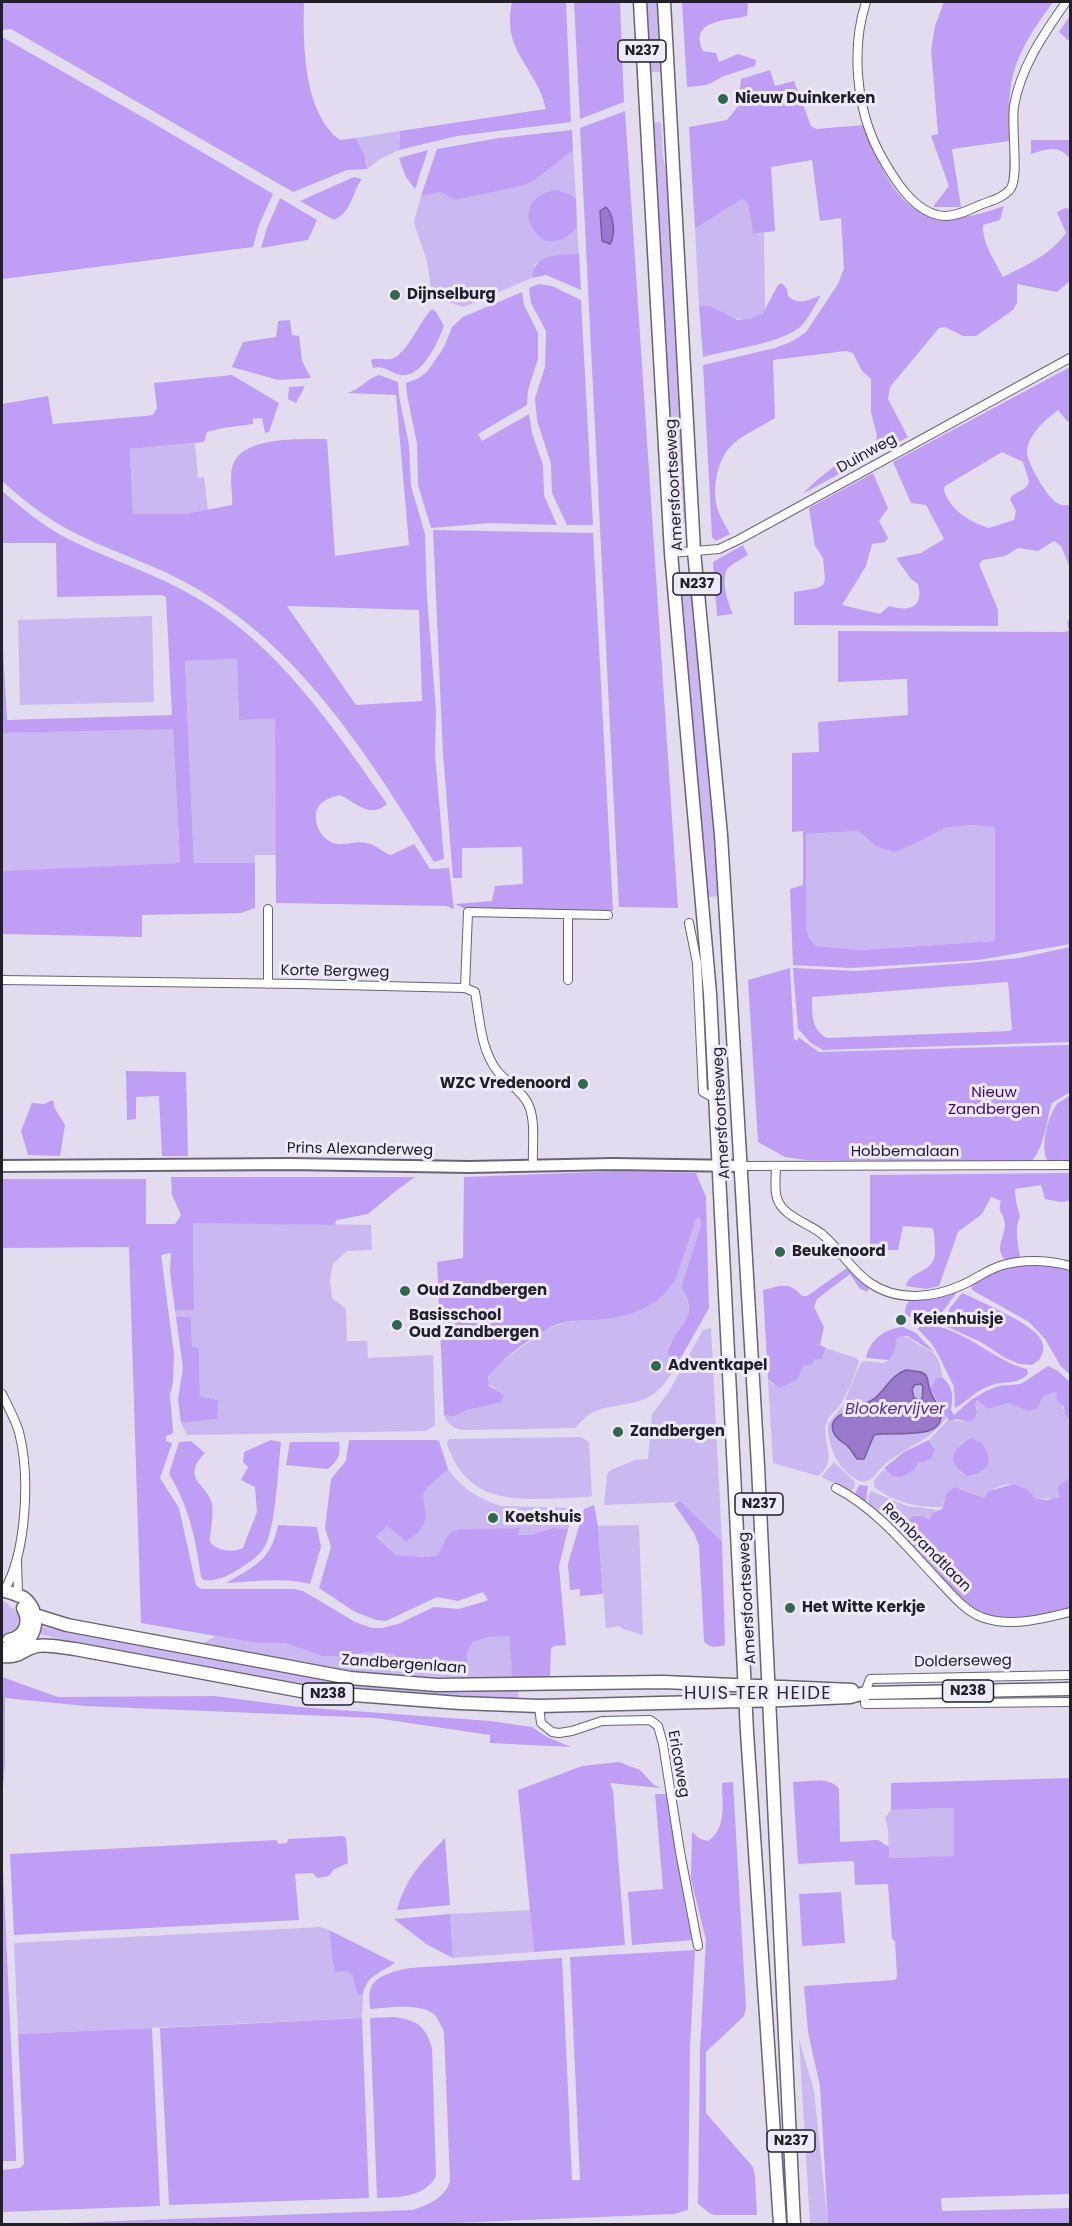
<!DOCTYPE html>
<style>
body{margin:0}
#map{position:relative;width:1072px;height:2226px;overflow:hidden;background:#e2dcee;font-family:Poppins,sans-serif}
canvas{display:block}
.frame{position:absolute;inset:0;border:3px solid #222026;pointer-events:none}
</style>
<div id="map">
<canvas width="1072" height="2226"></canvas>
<div class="frame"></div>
</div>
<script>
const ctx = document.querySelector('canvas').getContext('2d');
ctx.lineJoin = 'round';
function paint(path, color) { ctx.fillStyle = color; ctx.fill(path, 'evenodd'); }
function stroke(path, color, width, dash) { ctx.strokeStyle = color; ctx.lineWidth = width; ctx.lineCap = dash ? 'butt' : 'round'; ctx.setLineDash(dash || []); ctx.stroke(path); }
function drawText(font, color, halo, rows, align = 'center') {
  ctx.font = font + ' Poppins,sans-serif'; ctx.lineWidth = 6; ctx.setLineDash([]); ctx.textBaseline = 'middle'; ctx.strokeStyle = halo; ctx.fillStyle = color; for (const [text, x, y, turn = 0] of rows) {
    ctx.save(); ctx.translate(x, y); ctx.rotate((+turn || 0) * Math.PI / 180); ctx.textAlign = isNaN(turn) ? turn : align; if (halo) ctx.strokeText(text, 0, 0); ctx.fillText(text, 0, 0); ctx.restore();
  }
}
const green = new Path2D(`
 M644,2H659L663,72H649Z
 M661,122L663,155L670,196L687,523L678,524L674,472L668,430L651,123Z
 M400,131L399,150L380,159L367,169L364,154L356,138Z
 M573,150L576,199L570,194L555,190L569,236L577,227L579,254L549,257L535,264L532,278L464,307L442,300L431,288L427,261L416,229L414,222L421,196L440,192L455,200L522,186Z
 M742,199L748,204L753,234L764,233L765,310C746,335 722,306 699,306L695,229Z
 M195,443L198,478L204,477L208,510L185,514H133L130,449Z
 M691,581L713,794L720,896L708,897L678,583Z
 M152,616L154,702L20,705L18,620Z
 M237,659L239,720L275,719L276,855H255V863H194L185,661Z
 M173,728L180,864L2,871V733Z
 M972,825L995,826V941L861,950L816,946L809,938L806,929V834L858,831L869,841L895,852L917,843L944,828Z
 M700,1218L701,1225L681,1287C697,1316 686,1321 669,1345L668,1350L672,1359L678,1363C661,1391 654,1400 620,1405C610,1407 601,1408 592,1413C585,1416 581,1423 575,1428L467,1430C456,1430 448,1426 444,1415C465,1416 485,1402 503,1394L487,1383L492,1371L499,1364L543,1331L565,1322L591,1320L671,1287L696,1219Z
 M193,1222L371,1225L372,1250L347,1251L333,1264L330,1280L332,1298L346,1309L347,1341H367L368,1358L433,1355L435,1425L426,1431L187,1435L181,1423L217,1419V1400L200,1396L199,1348H192L191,1318L176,1317L175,1310L194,1309Z
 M711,1328L722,1542L679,1502L604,1505L607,1475L609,1471L634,1460L648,1459L652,1414L668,1393L703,1330Z
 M901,1336C907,1336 909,1338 914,1342C936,1355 938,1351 943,1378H936C923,1394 942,1404 947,1417C931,1441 904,1447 883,1466C876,1473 872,1482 862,1482C839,1473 827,1447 828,1424L843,1405L860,1364L863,1361L883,1363L889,1360L896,1338ZM906,1370L921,1372L926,1375L940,1419C925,1443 897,1428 874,1435L869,1442L867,1453L857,1459C851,1451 832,1434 832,1426C834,1411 857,1408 867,1403C876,1399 880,1391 887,1384C892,1378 900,1374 906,1370Z
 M826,1348L856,1358L859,1361C856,1372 847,1396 840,1405C836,1411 828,1416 826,1424C822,1444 839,1461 818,1476L773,1463L768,1379L772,1384L782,1387L797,1380L802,1366L814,1359L824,1356Z
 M919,1384L923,1386L922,1396L920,1400C913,1399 912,1395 912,1389Z
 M1055,1391C1061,1399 1063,1413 1070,1419V1474L1069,1478L1058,1486L1060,1494L1055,1499L1035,1498C1031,1495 1029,1490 1024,1488C1011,1480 993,1486 984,1498L960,1488L944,1500L942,1507C918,1508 893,1502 874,1487V1480L884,1469L885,1471C893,1471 909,1474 915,1468C920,1464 920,1462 927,1460L934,1446L929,1440L948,1420L968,1422L976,1418L977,1408L975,1404L977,1400L990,1409L1004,1403L1039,1405L1043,1396ZM971,1438L988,1465L975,1476L961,1473L954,1463L960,1444Z
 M581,1437L589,1442L592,1496L589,1497C530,1498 470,1513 447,1444L449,1439Z
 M834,1462L854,1481L855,1486L851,1491L821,1477Z
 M448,1469C461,1488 480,1500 502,1506L570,1508L574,1511L568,1529L553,1528L531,1535H518L520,1528L459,1529L453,1530L438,1555L426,1557L396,1555L376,1535L387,1526L407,1542L420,1531L424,1524L426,1516L423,1495L427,1488Z
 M871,1491L907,1506L938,1510L933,1513L929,1520L919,1515L894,1524V1527L869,1505L868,1496Z
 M639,1525L643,1635L623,1629L619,1626L606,1628L598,1526Z
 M2,1600L9,1604L8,1606C17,1610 21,1614 21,1624L13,1633L2,1635Z
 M42,1627L179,1651L408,1685L518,1690L519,1700C399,1692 279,1685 160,1664C120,1656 80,1644 40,1634Z
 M511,1635L512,1680L390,1675L325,1668L201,1645L215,1636L256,1643H285L322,1656H349L366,1652L391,1653L467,1668V1653L473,1642L489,1637Z
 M954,1808V1857L889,1858L888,1829L885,1818L891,1810Z
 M530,1910L534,1952L453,1958L450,1914Z
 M321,1927L329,1930L334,1971H346L354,1975L355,1987L358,1995L363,1994L362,2018L18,2034L14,1943Z
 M799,2039L814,2091L828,2224H810Z`);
const forest = new Path2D(`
 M2,2H304C303,43 303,113 340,140L356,138L364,154L367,169L347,170L293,192L11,29L2,30Z
 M512,2H566L571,122L457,136L399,150L400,131L546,109C537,67 501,52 512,2Z
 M574,2H620L624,102L580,119Z
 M682,2H748L747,16C728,21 688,19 703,51L716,53L719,62L738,54L756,60L755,66L724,76L707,85L687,87Z
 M944,2H1053C1035,27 1016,53 1011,85C1008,103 1010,123 1010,141L952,149L961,207H933L949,186L931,136L938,134L931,50L935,26Z
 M1070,16V42L1059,32Z
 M2,37L153,123L273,194L259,225L253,247L2,279Z
 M770,70L775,86L794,81L811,126L816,129L865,125C892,203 917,238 1004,206L1000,220L983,225C982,243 995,261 1003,277C1027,265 1050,255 1066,233L1057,212L1065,208L1070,209V281L1057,292L1017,284V303L1013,310L976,336H963L945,327L939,328L890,387L888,399L908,437L802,494L817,480L836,465L866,456L873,451L877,436L871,412V379L862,371L853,353L846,351L773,360L775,418C761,427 743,434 731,446C716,461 711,494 719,513C722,520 726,527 730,534L716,541L712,537L703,365L775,348L793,341L806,332L838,284L844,268L841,218L820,221L812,160L771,167L775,231L753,234L748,204L742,199L695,229L689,127L727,120L739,105L747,101L740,90L741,79Z
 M625,111L632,214L678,908L619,907L580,128Z
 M572,130L573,150L533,181L522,186L455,200L440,192L421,196L437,149L499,138Z
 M1031,140H1070V159C1059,144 1046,149 1031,154Z
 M428,150L415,189L406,177L399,158Z
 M354,177L362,179C351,194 353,211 334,220L300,201Z
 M555,190L570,194L576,199L577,227C568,238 560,242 546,241C519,225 524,195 555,190Z
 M280,198L317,220L308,240L261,248L267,228Z
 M579,254L581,290L546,275L532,278C534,253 558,255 579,254Z
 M782,283L787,289L788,296C798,306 810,300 821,295C815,305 809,318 801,326C784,343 727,350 703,357L699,306H710L738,320L751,319L763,313L778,285Z
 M539,284L552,286L581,300L593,525H567L552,493L551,464L537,420L535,398L545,367L546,331L531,303L529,288Z
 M522,292L524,305L538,333V359L528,390L527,405L478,434L482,441L529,414L532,433L543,465L544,495L557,525L490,523L431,528L418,485L417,444L407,395L406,383L417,379L427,372L444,347L452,327L463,317Z
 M432,309L436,312L444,326C438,342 422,378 401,375C390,373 384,365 373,368L371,360C378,357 387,361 394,358C410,349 419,322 432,309Z
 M290,320L292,335L299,336L302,361L311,378L278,380L232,367L243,342L276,337L278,321Z
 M1070,367V420L1068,422L1058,410C1045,420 1030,433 1027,450C1025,461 1048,498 1057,503C1061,506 1066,505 1070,505V568L1061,546L1054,541L1038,551L1018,548L1005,556L983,560L979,564L998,610V626L794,625V592L818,588L823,585L825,579L823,558L815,546L809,508L873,473L888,508L879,521L888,538L885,542L872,544L866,566L842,605L880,614L889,606C909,612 924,608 918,584L911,579L896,558L921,553L944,539L926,505L911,503L893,462ZM1002,452L1023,462L1029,481C1027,492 1015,490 1010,499L1016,511L1014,520L989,528C969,522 951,510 944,491L945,486Z
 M232,375L279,403L269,432L265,433L262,418L253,419V424L223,428L207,432L204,442L130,449L133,514H185L232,505C233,492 228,474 234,462C246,436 303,439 327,439L335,556L409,545L396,395L347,393C360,390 366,379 379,375L398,382L399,396L409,445L411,486L425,534L427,597L436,711L435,754L444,859L434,862C372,761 304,652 199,590C158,565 113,553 71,531C46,518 23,500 2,481V404L48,396L53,424L145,416L153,415L157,408L154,383ZM287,606L419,610L422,701L356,705Z
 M305,386L296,403L288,399L289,387Z
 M2,491C23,509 43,526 68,539C110,560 155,573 197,598C279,646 333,727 387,804C369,819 357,803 340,795C330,797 317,802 316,814C314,829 327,846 343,844C351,844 358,841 366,843C376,844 382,852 391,855L414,844L430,869L449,868L454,909L446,906L276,903L275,719L239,720L237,659L185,661L194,863H255V908L241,913L142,915V937L2,934V871L180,863L173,729L2,733V630L7,720L172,715L166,597L162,595L57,597L56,543H2Z
 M433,530L593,533L613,911L473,913L455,904L492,901L495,886L523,884L522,847L462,848V878H453L443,754Z
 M743,545L748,555C742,559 733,563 728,568C720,578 728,604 733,614L717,616L713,562Z
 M1070,617V944L979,960L851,968L793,965L790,889L803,885V831L792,832V753L819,752L818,722L908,715L907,679L838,682V631L1064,632L1069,631L1067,623ZM972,825L995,827V941L861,950L816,946L809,938L806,929V834L858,831L877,847L895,852L917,843L944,828Z
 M1070,947V1042L823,1050L811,1043L798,1029L793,968L856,971L969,963L1019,958ZM1008,982L1012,1029L1010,1031L827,1038C811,1030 812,1013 812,997Z
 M790,968L794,1039L798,1041V1037L819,1052L1070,1045V1092L1052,1103C1046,1121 1045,1147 1031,1162L806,1160L785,1157L758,1142L748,980Z
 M126,1071L186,1072L188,1156H162L159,1096L136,1097V1119L127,1120Z
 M1070,1095V1161H1048C1039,1150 1048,1113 1058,1103C1062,1100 1067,1098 1070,1095Z
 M53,1100L54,1107L65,1125L60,1156L28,1155L21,1131L32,1103L44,1104Z
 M620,1171L696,1173L706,1197L709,1308L678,1363L668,1355V1350C678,1323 701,1318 681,1287L701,1225L700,1218H698L696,1219L675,1280C657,1310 625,1318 592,1320C583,1321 573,1320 565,1322C545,1326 498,1360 488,1378L489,1386L503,1394L502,1402L471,1409L453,1416L444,1415L437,1262L463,1258L464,1177Z
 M1070,1173V1201L1061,1202L1045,1199L1041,1185L1015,1189L1016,1202L1020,1216C1014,1230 1018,1243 1020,1257L1005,1260C994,1247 1005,1238 1005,1224C1004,1212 997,1214 1001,1201L991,1197L982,1214L958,1232L939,1286L926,1289L906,1286C909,1272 927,1273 933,1261C937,1254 934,1241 934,1232L932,1228L903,1226L898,1250H870V1175Z
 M171,1177H415L397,1190L368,1214L337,1220L334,1225L193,1223L194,1310H175L170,1271L171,1253L161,1255L174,1354L173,1382L170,1395L173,1431L172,1434L166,1436V1441L172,1443L160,1478L179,1508L196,1585L201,1589H295L303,1591L355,1622L372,1628H382L398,1624L434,1607L459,1609L486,1601L488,1600L483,1592L458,1601L437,1597L386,1621L376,1620L355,1612L319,1588L331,1547L325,1528L331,1479L346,1461L349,1440H436L439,1441L448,1469L427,1488L423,1495L426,1516L424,1524L420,1531L407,1542L387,1526L376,1536L396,1555L426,1557L438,1555C444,1545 446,1531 459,1529L520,1528L518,1535H531L553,1528L568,1529L559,1566L566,1645L554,1646L551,1649L550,1678L512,1680L510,1636L489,1637L473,1642L467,1653V1668L400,1665L395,1654L366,1652L349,1656H322L285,1643H256L141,1623L129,1247L2,1248V1179H146V1224H175L181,1215L172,1195Z
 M1023,1265L1049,1266L1070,1271V1375L1060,1365L1045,1339L1029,1322L972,1290L971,1284C988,1275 1004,1267 1023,1265Z
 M847,1268L869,1287L868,1292L860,1289L850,1274L817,1299L814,1307L824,1327L820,1345L826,1348L822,1359H814L812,1364L803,1366L797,1380L782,1387L779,1388L768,1379L763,1290C782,1286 788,1281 802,1296H807Z
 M957,1292L943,1311L938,1324L915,1321L905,1313L906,1305L910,1300L936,1299Z
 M962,1293C979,1301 1031,1323 1040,1338C1045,1345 1044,1353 1039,1360L1032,1365L1020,1364L1005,1358L981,1342L943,1325L950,1308Z
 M176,1317H191L192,1347L199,1348L200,1396L218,1400L217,1419L181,1423L178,1399L183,1368Z
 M920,1325C961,1323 990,1360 1027,1369L1028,1374C1015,1386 1007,1380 992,1385C977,1389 967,1402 955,1408L954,1387L939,1356L932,1344L918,1329Z
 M903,1327L916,1333L935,1353L907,1336H901L896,1339L895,1351L889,1360L866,1358C869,1340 886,1328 903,1327Z
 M1048,1366L1058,1371L1070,1382V1419L1065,1415L1064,1407L1056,1399L1057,1394L1055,1392L1043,1396L1038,1408L1029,1411L1008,1403L988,1409L977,1400L975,1404L977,1412L975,1419L968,1422L957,1419L949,1421L930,1389L936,1378H943C954,1388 953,1397 951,1410L954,1415L971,1400L986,1391L999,1386L1021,1384Z
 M971,1438L982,1443L989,1457L988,1465C982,1471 977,1476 968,1476C945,1464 951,1449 971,1438Z
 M271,1440L281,1442C278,1469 276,1521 266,1544C261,1555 249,1563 239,1569C228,1576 218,1581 204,1580L201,1577C196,1540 189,1506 169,1474L179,1442L191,1441L205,1453C179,1479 209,1485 212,1504C214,1516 210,1530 210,1542C217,1551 233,1553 243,1548L257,1512L255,1487L241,1480L248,1467L243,1462L244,1452Z
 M929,1440L935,1450L931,1459L919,1463L914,1470L901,1477L892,1476L884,1468L904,1452Z
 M290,1442H339C341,1456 338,1460 328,1469L286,1465Z
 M1070,1474V1607C1045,1614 1014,1623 988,1615C961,1606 915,1549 894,1527V1524L908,1520L914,1516H922L929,1520L933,1513L942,1509L947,1493L955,1487L984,1498L989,1491L1014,1484L1027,1489L1035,1498L1047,1500L1059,1497L1058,1486L1069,1478Z
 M859,1485L868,1486L866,1502L855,1494Z
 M680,1501L722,1542L725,1645C716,1647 710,1649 704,1641L699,1546L694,1533L674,1504Z
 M594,1505L598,1526L603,1594L580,1596V1589L570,1590L568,1564L584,1509Z
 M278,1525L317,1527L321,1547L310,1584C283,1577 253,1582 226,1583C255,1566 271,1560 278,1525Z
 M2,1677L58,1697L215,1696L299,1707L490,1721L532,1727L547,1737L571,1747L490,1743V1735L375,1718L85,1706L5,1698V1761L2,1801Z
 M619,1762L640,1770L654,1785L661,1788L610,1783L613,1791L625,1945L534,1952L518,1790L582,1766Z
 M1070,1778V2194L941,2198L942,2211L1070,2208V2224H828L820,2086L808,2032L804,1986L895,1980L897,1976L895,1941L892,1939L888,1884L855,1885L854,1862L852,1861L798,1864L793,1782C807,1782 830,1776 839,1789L840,1842L878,1840L889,1847V1858L954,1856V1808L891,1810V1783Z
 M733,1782L746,2008L744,2016L706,2052V2113L753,2167L755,2176L757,2215H715L711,2214L698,2204L700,2049L706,1940L691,1879L692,1832L700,1839L708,1841C727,1828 722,1804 722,1783Z
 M655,1794H666L694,1940L632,1945L628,1892L663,1889Z
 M343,1836L346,1838L348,1863L333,1870L329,1876L317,1878L313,1873L295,1874L299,1920L14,1935L10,1854L277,1840L278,1844L287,1843L288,1839Z
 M445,1838L450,1905L397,1910C406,1877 422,1862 445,1838Z
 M2,1847L16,2153V2161H2Z
 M841,1892L845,1943L802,1946L799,1894Z
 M450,1914L453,1958L426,1944L394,1919Z
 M329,1930L395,1963C380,1973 367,1975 363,1994L358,1995L355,1987L353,1975L346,1971L334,1972Z
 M695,1950L690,2048L688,2210L674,2214L429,2224H40L413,2210C429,2204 445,2198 450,2181L444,2032C441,2026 439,2020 435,2015C420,2002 388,2008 370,2009C370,2002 368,1995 371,1988C375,1975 398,1970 410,1968L562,1958L572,2180H580L570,1957Z
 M394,2017C417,2020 425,2025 432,2048L436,2176C425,2198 398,2197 377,2198L370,2018Z
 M362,2018L369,2198L169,2205L160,2028Z
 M152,2028L160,2206L2,2212V2170L20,2168L24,2164L18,2034Z`);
const water = new Path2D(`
 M606,207C614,215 616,235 610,244L602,241L600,211Z
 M906,1370L921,1372L926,1375C929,1381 928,1387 931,1393C933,1399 938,1403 940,1410C949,1443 890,1430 874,1435L864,1459H857C854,1455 852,1451 849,1448C845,1443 838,1440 835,1435C821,1413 865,1407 875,1398C886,1389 891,1375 906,1370ZM921,1384L923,1387L922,1399L918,1400L914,1398L912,1389L915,1385Z`);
const minor = new Path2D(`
 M866,2C851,48 856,108 879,152C892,176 914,215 945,216C957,216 969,210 980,205C990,201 1004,198 1011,188C1019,175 1011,126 1014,106C1021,66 1044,34 1066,2
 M671,553L719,549L740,539L1070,358
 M689,923L697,963L703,1092L716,1099
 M2,980L300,984L465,988L475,992C480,1019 480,1049 498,1072C507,1082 524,1093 529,1106C536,1123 532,1148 533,1166
 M568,980V914
 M268,984V909
 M465,988L468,912L608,915
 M740,1166L1070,1165
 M776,1166C776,1175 774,1189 777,1198C782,1216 808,1223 822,1234C840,1249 851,1270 870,1283C898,1302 933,1298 962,1285C976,1279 988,1269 1003,1265C1024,1259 1049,1260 1070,1266
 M2,1394C8,1406 15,1419 19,1432C30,1475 27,1552 4,1591
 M836,1488C877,1509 907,1547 938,1580C951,1593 965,1612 984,1618C1011,1627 1043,1619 1070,1612
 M17,1561L18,1595
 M1070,1675L870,1679L865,1693V1704L1070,1702
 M539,1706L541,1723L552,1732L559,1733L572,1731L602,1721L650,1720L658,1726L663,1744L680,1852L698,1946`);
const tertiary = new Path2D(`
 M2,1166L290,1164L469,1167L613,1164L740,1166`);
const primary = new Path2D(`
 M640,2L671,553L710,994L747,1732L780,2224
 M664,2L694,551L721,835L727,933L758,1466L794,2224
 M2,1590C9,1592 17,1594 24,1598C40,1610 39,1637 20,1646C15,1649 8,1648 2,1649
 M35,1615L67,1625L350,1678L437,1685L663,1682L852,1690
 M9,1640C25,1637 31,1622 23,1608
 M2,1656C22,1658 21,1649 37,1646C49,1644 63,1648 75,1649L301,1691L460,1703L539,1706L783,1700L850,1697L865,1693L1070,1689`);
const markers = [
 [723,99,6,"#31674d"],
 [395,295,6,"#31674d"],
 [583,1084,6,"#31674d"],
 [780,1252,6,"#31674d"],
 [405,1291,6,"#31674d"],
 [901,1320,6,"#31674d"],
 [397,1325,6,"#31674d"],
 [656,1366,6,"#31674d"],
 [618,1432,6,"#31674d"],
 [493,1518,6,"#31674d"],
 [790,1608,6,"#31674d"]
];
const shields = [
 [642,51,48],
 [697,584,48],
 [759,1504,48],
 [968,1691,51],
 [328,1694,51],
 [791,2141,48]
];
const shieldNames = [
 ["N237",642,51],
 ["N237",697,584],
 ["N237",759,1504],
 ["N238",968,1691],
 ["N238",328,1694],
 ["N237",791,2141]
];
const poiNames = [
 ["Nieuw Duinkerken",735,99],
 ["Dijnselburg",407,295],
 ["WZC Vredenoord",571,1084,"right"],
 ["Beukenoord",792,1252],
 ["Oud Zandbergen",417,1291],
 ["Basisschool",409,1316],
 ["Oud Zandbergen",409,1333],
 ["Keienhuisje",913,1320],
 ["Adventkapel",668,1366],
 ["Zandbergen",630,1432],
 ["Koetshuis",505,1518],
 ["Het Witte Kerkje",802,1608]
];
const streetNames = [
 ["Duinweg",867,454,-29],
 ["Amersfoortseweg",675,485,-93],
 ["Korte Bergweg",335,972,1],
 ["Amersfoortseweg",722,1113,-93],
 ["Prins Alexanderweg",360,1150,1],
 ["Hobbemalaan",905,1152],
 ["Rembrandtlaan",926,1548,45],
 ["Amersfoortseweg",748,1598,-93],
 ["Dolderseweg",963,1662,-1],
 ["Zandbergenlaan",404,1665,4],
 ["Ericaweg",678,1764,80]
];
const parkNames = [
 ["Nieuw",994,1093],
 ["Zandbergen",994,1110]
];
const waterNames = [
 ["Blookervijver",895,1410]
];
const quarterNames = [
 ["HUIS TER HEIDE",758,1694]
];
paint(green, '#ccb8f1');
paint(forest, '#bf9ff5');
paint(water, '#9979cc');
stroke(water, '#755e9a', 1.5);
stroke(minor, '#696474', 10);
stroke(tertiary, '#696474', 14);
stroke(primary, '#696474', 15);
stroke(minor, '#fff', 8);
stroke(tertiary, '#fff', 10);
stroke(primary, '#fff', 12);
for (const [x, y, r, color] of markers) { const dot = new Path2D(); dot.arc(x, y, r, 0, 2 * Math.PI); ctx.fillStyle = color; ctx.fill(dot); stroke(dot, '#efe9fc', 2); }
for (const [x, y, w] of shields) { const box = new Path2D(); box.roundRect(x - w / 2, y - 11, w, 22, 4.5); ctx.fillStyle = '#efe9fc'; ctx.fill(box); stroke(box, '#222026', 1.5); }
drawText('bold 14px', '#222026', null, shieldNames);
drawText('bold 15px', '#222026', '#efe9fc', poiNames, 'left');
drawText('15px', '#222026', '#efe9fc', streetNames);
drawText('15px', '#3e066f', '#efe9fc', parkNames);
drawText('italic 16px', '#5b2f91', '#efe9fc', waterNames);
ctx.letterSpacing = '1.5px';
drawText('18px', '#2c2835', '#efe9fc', quarterNames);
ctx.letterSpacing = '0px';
</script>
